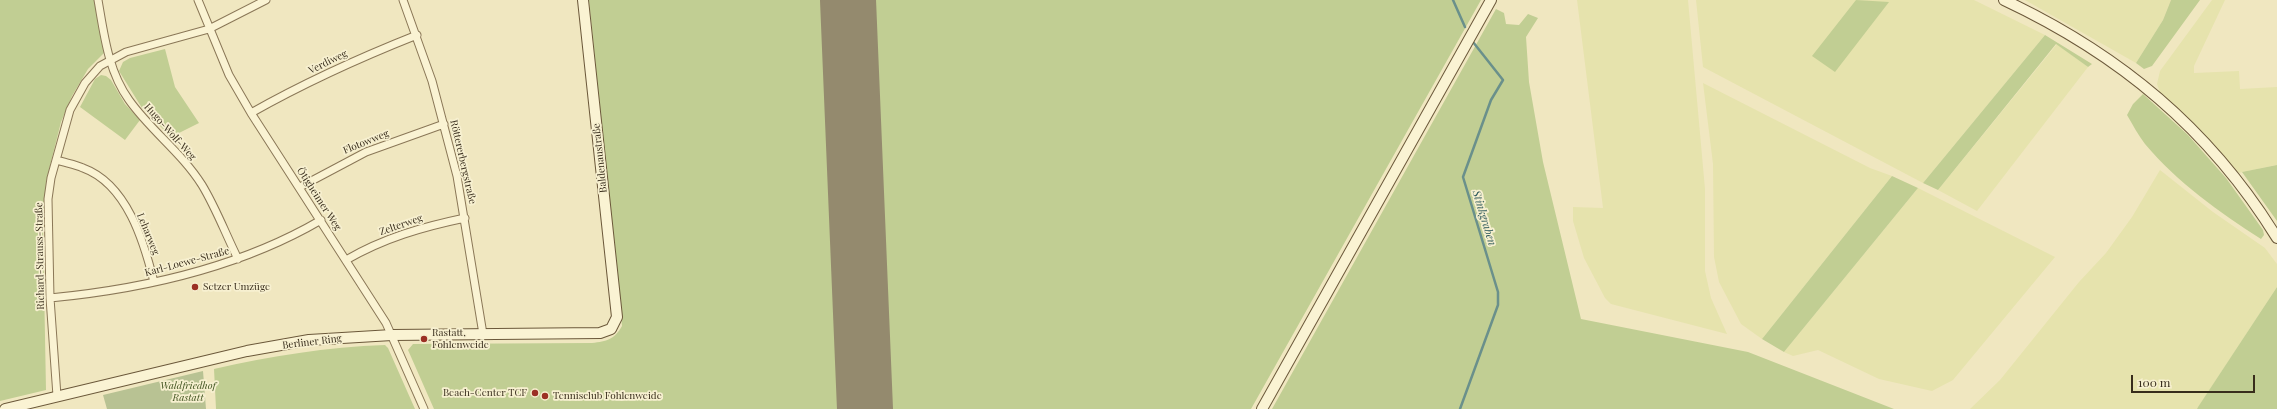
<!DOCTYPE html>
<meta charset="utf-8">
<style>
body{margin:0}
#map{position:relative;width:2277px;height:409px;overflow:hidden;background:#f0e7c0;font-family:"Playfair Display",serif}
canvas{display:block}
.scale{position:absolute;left:2131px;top:375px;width:124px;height:18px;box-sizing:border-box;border:2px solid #382d1c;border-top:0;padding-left:5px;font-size:12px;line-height:14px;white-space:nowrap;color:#382d1c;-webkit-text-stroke:3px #f7f0d0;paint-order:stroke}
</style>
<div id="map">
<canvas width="2277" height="409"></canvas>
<div class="scale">100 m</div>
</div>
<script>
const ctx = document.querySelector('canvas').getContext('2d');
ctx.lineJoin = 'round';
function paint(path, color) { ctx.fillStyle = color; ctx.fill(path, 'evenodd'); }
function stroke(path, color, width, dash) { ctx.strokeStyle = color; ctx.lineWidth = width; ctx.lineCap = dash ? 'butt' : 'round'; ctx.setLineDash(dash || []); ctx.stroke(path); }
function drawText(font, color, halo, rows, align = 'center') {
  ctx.font = font + ' "Playfair Display",serif'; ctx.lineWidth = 3.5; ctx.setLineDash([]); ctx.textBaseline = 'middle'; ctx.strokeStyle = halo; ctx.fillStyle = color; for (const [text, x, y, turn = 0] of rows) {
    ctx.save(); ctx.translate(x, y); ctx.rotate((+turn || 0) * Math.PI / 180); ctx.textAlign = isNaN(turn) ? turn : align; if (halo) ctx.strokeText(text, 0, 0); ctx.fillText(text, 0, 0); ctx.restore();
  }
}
const farmland = new Path2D(`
 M1577,0H1688L1705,189V271L1711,298L1727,334L1611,304L1605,298L1584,258L1573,221V207L1603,208Z
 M1696,0H1974L2045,35L1923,183L1703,67Z
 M2025,0H2171L2163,20L2136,63Z
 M2212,0H2225L2194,66V73L2239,71L2240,89L2277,87V165L2238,173L2190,121L2161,95L2157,84L2160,71Z
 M2057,44L2088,67L1977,211L1938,190Z
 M1703,83L1870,168L1892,176L1762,339L1741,324L1719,282L1714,257L1713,164Z
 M2160,170L2213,212L2265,248L2277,264V287L2197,409H1970L2000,380L2079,282L2106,253L2132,217Z
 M1918,188L2055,257L1953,380L1932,391L1879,379L1818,350L1793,356L1784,352Z`);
const green = new Path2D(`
 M0,0H94L105,52L88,69L72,96L61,122L46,182L43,229L46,390L0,401Z
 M589,0H1481L1251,409H434L408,350L413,344L592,343C607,341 614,340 622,326Z
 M1856,0L1889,2L1835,72L1812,56Z
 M2171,0H2200L2152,66L2144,69L2136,63L2163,20Z
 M1496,9L1504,13L1506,24L1519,25L1528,14L1538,18L1526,37L1529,82L1543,162L1581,319L1748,352L1894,409H1272Z
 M2045,35L2092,64L2088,67L2056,44L1938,190L1923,183Z
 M165,49L175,87L199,123L171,137L142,108L119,71L123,62L130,58Z
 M101,75L106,76L111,80L125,104L140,120L125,140L80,107L95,79Z
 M2143,94L2188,135L2226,178L2263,230L2264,235L2261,239C2220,213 2177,182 2145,144C2138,135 2133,125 2127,115L2133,104Z
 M2277,165V221L2242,172Z
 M1892,176L1918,188L1784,352L1762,339Z
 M2277,287V409H2197L2198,407Z
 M385,345L388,348L415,409H216L214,369C271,356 327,347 385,345Z`);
const cemetery = new Path2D(`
 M203,371L206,409H107L103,395Z`);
const stream = new Path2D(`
 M1453,0L1465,27
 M1460,409L1498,305V292L1463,177L1491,100L1503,80L1473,42`);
const runway = new Path2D(`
 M848,0L865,409`);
const street = new Path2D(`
 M98,0C104,34 108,71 129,100C151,131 182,153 202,185C216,208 226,235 238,259
 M198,0L229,75L251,113L386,323L424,409
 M403,0L432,81L457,176L483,334
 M251,113C304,83 359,58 417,35
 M57,160C65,163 75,164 83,168C127,184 144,242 154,282
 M300,187L366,152L444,124
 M346,260C384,238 422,227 465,218
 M50,298C144,289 239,268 321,220
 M57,396L50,298L48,199L51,178L70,110L85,83L100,66L126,52L209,29L266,0`);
const secondary = new Path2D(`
 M2004,0C2119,54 2210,129 2277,238
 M5,409L247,351L309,340L392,335L600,333L611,329L617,317L583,0
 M1262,409L1491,0`);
const markers = [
 [195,287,4,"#9b3024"],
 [424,339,4,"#9b3024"],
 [535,393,4,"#9b3024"],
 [545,396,4,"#9b3024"]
];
const streetNames = [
 ["Verdiweg",328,62,-26],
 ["Hugo-Wolf-Weg",170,132,48],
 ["Flotowweg",366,142,-22],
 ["Baldenaustraße",600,158,-96],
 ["Röttererbergstraße",463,162,77],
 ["Ötigheimer Weg",319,199,57],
 ["Zelterweg",401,225,-19],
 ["Leharweg",148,234,68],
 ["Richard-Strauss-Straße",40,256,-91],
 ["Karl-Loewe-Straße",187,262,-15],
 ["Berliner Ring",312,342,-7]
];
const poiNames = [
 ["Setzer Umzüge",203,287],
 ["Rastatt,",432,333],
 ["Fohlenweide",432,345],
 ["Beach-Center TCF",527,393,"right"],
 ["Tennisclub Fohlenweide",553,396]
];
const parkNames = [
 ["Waldfriedhof",188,386],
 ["Rastatt",188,398]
];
const waterNames = [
 ["Stinkgraben",1484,218,73]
];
paint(farmland, '#e6e3ad');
paint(green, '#c1ce93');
paint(cemetery, '#b8c293');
stroke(stream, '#6a908b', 2.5);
stroke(runway, '#948a6e', 56);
stroke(street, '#8a7757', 9);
stroke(secondary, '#6b583a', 12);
stroke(street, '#faf3d3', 7);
stroke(secondary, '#faf3d3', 10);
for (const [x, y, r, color] of markers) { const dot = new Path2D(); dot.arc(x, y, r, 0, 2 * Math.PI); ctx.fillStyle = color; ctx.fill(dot); stroke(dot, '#f7f0d0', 1.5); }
drawText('10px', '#382d1c', '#f7f0d0', streetNames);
drawText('10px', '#382d1c', '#f7f0d0', poiNames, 'left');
drawText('italic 10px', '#435622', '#f7f0d0', parkNames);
drawText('italic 11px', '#2b5759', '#f7f0d0', waterNames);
</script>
